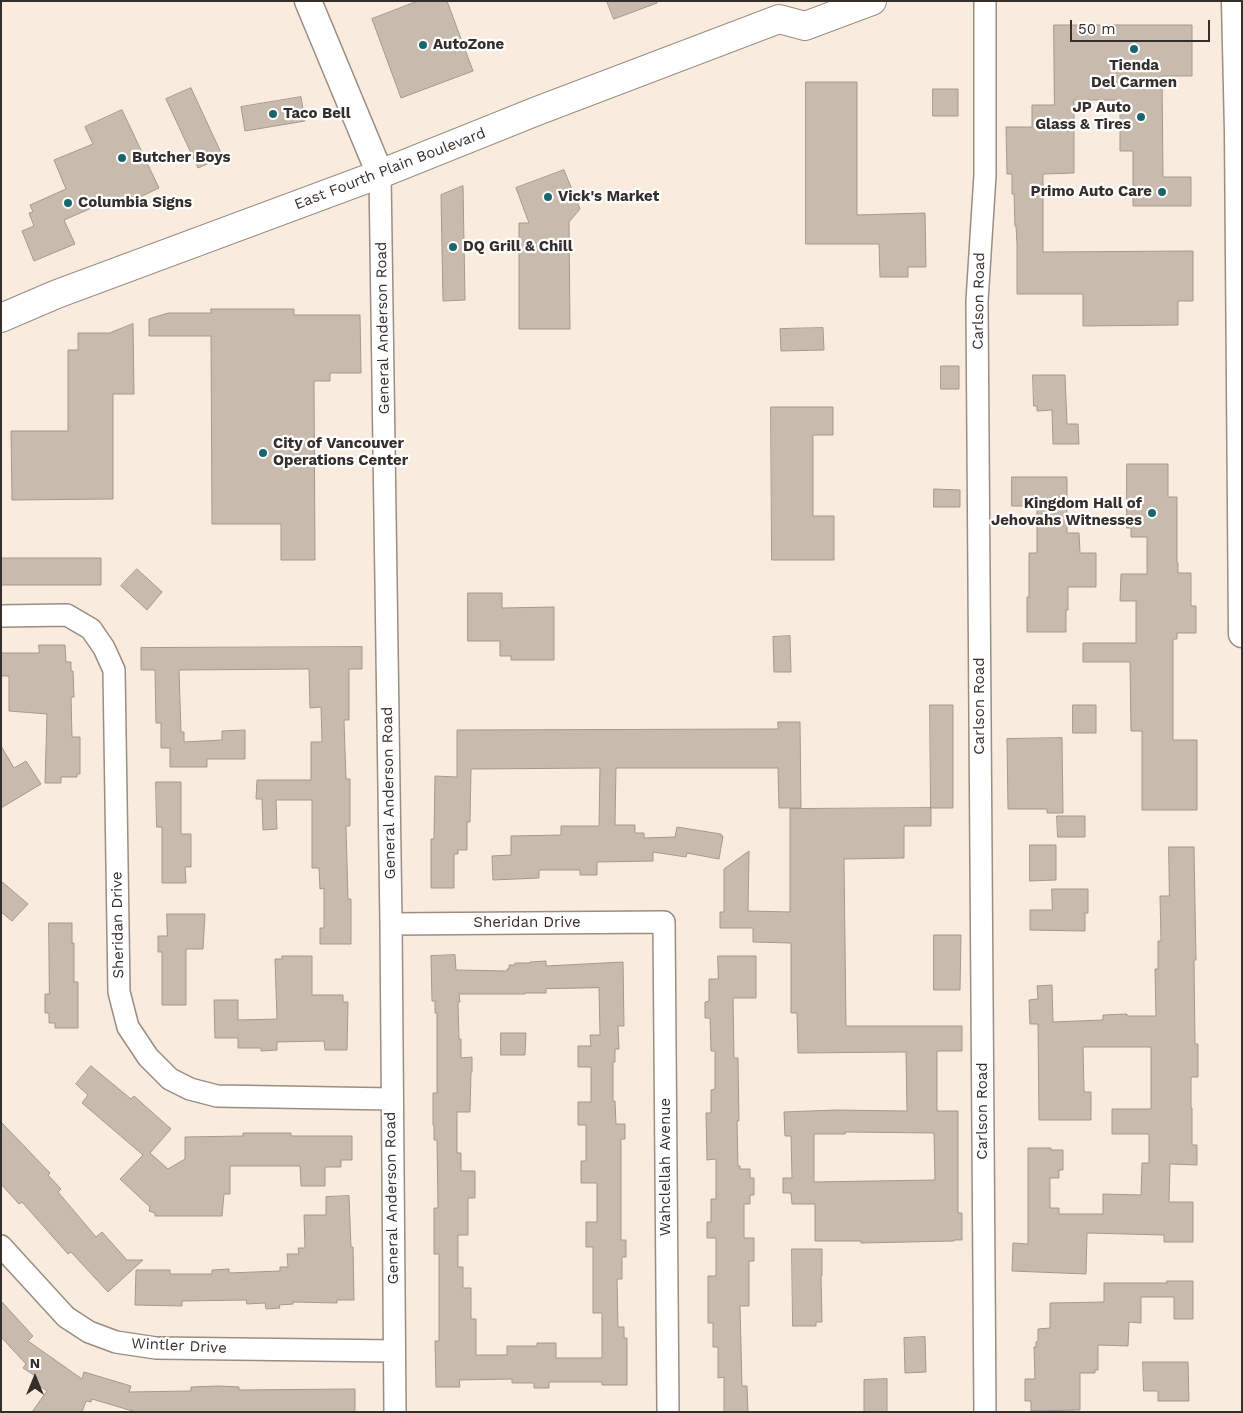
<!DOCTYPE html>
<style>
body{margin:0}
#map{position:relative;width:1243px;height:1413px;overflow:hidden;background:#f9ecdf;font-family:"Work Sans",sans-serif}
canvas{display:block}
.frame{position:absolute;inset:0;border:2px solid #342f2a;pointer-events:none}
.north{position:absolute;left:10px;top:1353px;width:50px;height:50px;-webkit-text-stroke:4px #fff;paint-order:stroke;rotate:0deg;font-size:14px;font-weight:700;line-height:20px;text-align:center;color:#342f2a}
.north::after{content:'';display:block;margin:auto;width:18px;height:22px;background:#342f2a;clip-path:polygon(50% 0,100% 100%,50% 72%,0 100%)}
.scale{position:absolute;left:1070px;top:20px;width:140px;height:22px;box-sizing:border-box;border:2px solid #342f2a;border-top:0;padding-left:6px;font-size:15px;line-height:18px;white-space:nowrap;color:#342f2a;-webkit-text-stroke:4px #fff;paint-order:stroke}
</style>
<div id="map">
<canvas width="1243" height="1413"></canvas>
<div class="frame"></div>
<div class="north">N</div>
<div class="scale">50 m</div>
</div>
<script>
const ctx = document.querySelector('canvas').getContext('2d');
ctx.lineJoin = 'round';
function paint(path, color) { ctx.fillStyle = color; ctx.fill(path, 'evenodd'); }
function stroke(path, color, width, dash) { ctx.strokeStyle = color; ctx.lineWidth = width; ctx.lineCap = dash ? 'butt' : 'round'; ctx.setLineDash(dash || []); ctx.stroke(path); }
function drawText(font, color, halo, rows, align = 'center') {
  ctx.font = font + ' "Work Sans",sans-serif'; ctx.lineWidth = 4.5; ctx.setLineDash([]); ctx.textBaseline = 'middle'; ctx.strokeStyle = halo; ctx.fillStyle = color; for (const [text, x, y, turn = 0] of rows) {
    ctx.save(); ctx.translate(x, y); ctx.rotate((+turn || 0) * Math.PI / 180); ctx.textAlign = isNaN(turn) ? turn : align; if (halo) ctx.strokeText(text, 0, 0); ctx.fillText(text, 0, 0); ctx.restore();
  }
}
const building = new Path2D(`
 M418,1H447L473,71L401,98L372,19Z
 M607,1H657V3L614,19Z
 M1054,25H1192V76H1162L1163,177H1191V206H1133V151H1120V100H1074V173L1043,174V252L1193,251V301H1178V325L1083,326V294H1017V244L1016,226H1015L1014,194H1012V174H1007L1006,127H1032V105H1054Z
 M806,82H857V215L925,213L926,267H908V277H880L879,244H806Z
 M191,88L223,157L198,168L166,99Z
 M933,89H958V116H933Z
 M301,97L305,121L245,131L241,107Z
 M122,110L159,188L121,206L117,197L64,220L75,244L34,261L22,231L34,226L29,213L33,212L30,205L66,189L54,160L93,144L85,127Z
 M564,170L580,209L569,222L570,329H519V223H529L516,188Z
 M463,186L465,300L443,301L441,195Z
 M211,309H294V315H360L361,373H330V381H314L315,560H281V524H212L211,336H149V319L168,313H211Z
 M133,324L134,394H113V499L12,500L11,431H68V350H78V333H109Z
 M823,328L824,350L781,351L780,329Z
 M941,366H959V389H941Z
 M1033,375H1065L1067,424H1078L1079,444H1053L1052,410L1037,411V406H1034Z
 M771,407H833V435H813V516H834V560H772Z
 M1127,464H1168V497H1177V563H1178V573H1191V606H1196V633H1177V639H1173V740H1197V810H1142V731H1131L1130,662H1083V643H1136V601H1120L1121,574H1147V537H1131V528H1127Z
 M1012,477H1067V533H1079L1080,553H1096V587H1068V610H1066V632H1027V597H1029V553H1037V506H1012Z
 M934,489L960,490V507H934Z
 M1,558H101V585H1Z
 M137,569L162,592L147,610L121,586Z
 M468,593H502V608L554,607V660H511V656H500V641H468Z
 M790,636L791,672H774L773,637Z
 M39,645H65L66,662H71V671H73L74,697H71L72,737H80V774H77V777H61V783H45L47,714L9,711V676H1V653H39Z
 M362,647V669H349V720H344L346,779H350V826H346L348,899H351V944H320V928H324V888L320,889L319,868H312V800H276L277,829L263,830L262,799H256L257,780H311V742H322L321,707L310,708L309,669L179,670L181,732H184V742L222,740V731L245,730V759H207V767H170V748H161V723H156L155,670H141V648Z
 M930,705H953V808H931Z
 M1073,705H1096V733H1073Z
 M778,722H800L801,808H779L778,768H616L615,825H635V833H644V838L675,837L677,827L721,834V836H723L719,859L687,853L686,857L653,852V861L597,862V875H580V870H539V878L493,880L492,856L511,855V836L561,835V826H599L600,768L471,769L470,822H467V850H458V854H454V888H431V839H434L435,776L457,777V730L778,729Z
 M1062,738L1063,813H1047V809H1008L1007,739Z
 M1,746L14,768L26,761L41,784L1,808Z
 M156,782H181V834H191V867H185L186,883H162V827H157Z
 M931,808V826H904V858L844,859L846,1026H962V1051H937V1111H958V1213H962V1240H954V1241L861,1243V1241H815V1204H792L791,1193H783V1178H792L791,1136H785L784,1112L836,1110L907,1111L906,1052L798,1053L797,1013H791V943L753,942V928H720V912H724V869L749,851L748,911L790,912V809ZM845,1132L934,1133L935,1180L814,1182V1134H845Z
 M1057,816H1085V837H1058Z
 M1030,845H1056V880L1030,881Z
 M1169,847H1194L1196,960H1194L1195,1044H1198V1077H1191V1108H1192V1145H1197V1165L1170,1164L1169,1202H1193V1242H1164V1235L1087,1233L1086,1274L1012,1271L1013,1243L1028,1244V1148H1051V1150H1063V1170H1059V1178H1050V1208H1059V1214H1103V1194L1141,1195L1142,1163H1149V1134H1112V1109H1151V1047H1083L1084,1089V1092H1091V1120H1039L1038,1024H1030L1029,1000L1038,999L1037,986L1052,985L1053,1022L1103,1020V1015L1127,1014V1016H1156L1155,969H1158V941H1161L1160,896H1169Z
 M1,881L28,904L12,921L1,912Z
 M1052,889H1088V913H1085V931L1030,930V910H1052Z
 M167,914H205L203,949H186V1005H162V952H158V936H167Z
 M49,923H72V943H74V982H78V1028H55V1023H49V1013H45V994H49Z
 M934,935H961L960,990H934Z
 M455,955L456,970L507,971V969H509V965H515V963H530V962L546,961V966L623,962L624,1026H618L619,1049H615V1062H613V1101H615L616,1124H625V1139H621V1240H626V1257H622V1279H617L618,1327H624V1338H627V1385H602V1382H549V1388H534V1383H512V1379L459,1380L460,1387H436L435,1341H439V1254H434V1208H438L437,1140H434V1125H433V1093H437V1013H435V1001H432L431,956ZM599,988L600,1035H590L591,1046H578V1067H591V1102H578V1125H586V1161H581V1183H597V1222H586V1247H593V1313H602V1358H556V1343H537V1346H507V1355H476V1319H471V1288H463V1267H458V1235H468V1198H475V1171H461V1153H457V1112H470L471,1072H472V1057L461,1058V1039H459L458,1002H460L459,994H525V993H546V989Z
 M282,956H312V995H343V1002H348L347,1050H325L324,1041L277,1042V1050L261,1051V1048H238V1038H215L214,1000H238V1020L277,1019L275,959H282Z
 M718,956H756V998H733L734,1058H738L739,1121H737L738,1166H740V1169H750V1178H754V1195H750V1204H744V1238H754V1261H749V1306H740L742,1386H747L748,1412H724V1377L718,1378V1347H713V1323H708V1276H716V1238H707V1222H711V1199H716V1159L707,1160L706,1113H711V1090L715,1089V1051H711L710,1018H705V1002L709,1001V979H718Z
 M501,1033H526L525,1055H501Z
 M91,1066L131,1099L134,1096L171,1129L150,1153L168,1169L185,1159V1137L243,1136V1133H291V1136H352V1160H341V1167H325V1186H301L300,1166H230V1194H224L222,1216H155V1213L149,1211L150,1207L120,1179L143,1155L82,1103L88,1095L76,1084Z
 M1,1122L50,1173L48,1175L61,1189L58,1192L96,1237L102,1232L127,1260H143L108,1292L71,1252L68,1254L22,1202L19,1204L1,1184Z
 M349,1196L351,1247H353L354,1300H337V1303L293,1302V1304L279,1305L280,1308L266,1309L265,1303L247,1304L246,1300L182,1301V1306L135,1305L136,1270H170V1274H212V1270L229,1269V1273L280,1271V1267H288L287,1254H299L298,1248H305L304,1215H326V1197Z
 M792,1249H822V1276H821L822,1322H816V1326H793Z
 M1167,1281H1193V1319H1174V1297H1141V1323L1129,1322L1128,1346L1098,1345V1370H1095V1373H1080V1410L1031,1411V1401H1025V1379H1035L1034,1347H1036V1342L1038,1341V1329L1050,1328V1303L1104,1302V1283H1167Z
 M1,1301L33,1336L28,1341L82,1379L84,1372L131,1386L129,1392L191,1391V1387L219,1386L239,1387V1390L355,1389V1412H136L92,1399L91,1402L86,1401L82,1412H32L47,1391L34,1382L37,1377L23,1368L26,1364L1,1337Z
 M925,1337L926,1372L905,1373L904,1338Z
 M1143,1362H1188L1189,1401H1158V1391H1144Z
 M887,1379V1412H864V1380Z`);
const minor = new Path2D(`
 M380,174L391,924L395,1412
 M1,616L67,615L91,629L104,648L114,670L119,992L128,1027L148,1057L170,1079L190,1089L217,1096L391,1099
 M391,924L664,922L668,1412
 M1,1246L66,1317L89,1332L116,1342L156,1348L394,1351
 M985,1412L977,301L985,175V1`);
const tertiary = new Path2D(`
 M308,1L380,174
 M1235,1L1238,132L1242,634`);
const secondary = new Path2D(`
 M1,318L57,294L380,174L537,111L779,19L805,26L872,1`);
const markers = [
 [423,45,5,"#19676b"],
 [1134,49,5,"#19676b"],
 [273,114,5,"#19676b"],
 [1141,117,5,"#19676b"],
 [122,158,5,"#19676b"],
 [1162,192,5,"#19676b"],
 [548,197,5,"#19676b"],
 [68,203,5,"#19676b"],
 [453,247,5,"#19676b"],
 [263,453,5,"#19676b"],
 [1152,513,5,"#19676b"]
];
const poiNames = [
 ["AutoZone",433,45],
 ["Tienda",1134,66,"center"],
 ["Del Carmen",1134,83,"center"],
 ["JP Auto",1131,108,"right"],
 ["Glass & Tires",1131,125,"right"],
 ["Taco Bell",283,114],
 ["Butcher Boys",132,158],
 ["Primo Auto Care",1152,192,"right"],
 ["Vick's Market",558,197],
 ["Columbia Signs",78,203],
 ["DQ Grill & Chill",463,247],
 ["City of Vancouver",273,444],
 ["Operations Center",273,461],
 ["Kingdom Hall of",1142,504,"right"],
 ["Jehovahs Witnesses",1142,521,"right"]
];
const streetNames = [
 ["East Fourth Plain Boulevard",390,169,-21],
 ["Carlson Road",979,301,-89],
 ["General Anderson Road",383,328,-91],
 ["Carlson Road",980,706,-90],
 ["General Anderson Road",389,793,-91],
 ["Sheridan Drive",527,923],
 ["Sheridan Drive",118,925,-91],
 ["Carlson Road",983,1111,-90],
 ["Wahclellah Avenue",666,1167,-90],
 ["General Anderson Road",392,1198,-91],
 ["Wintler Drive",179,1346,3]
];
paint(building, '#c8bbae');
stroke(building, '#a5988d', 1);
stroke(minor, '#9a8d82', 24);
stroke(tertiary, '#9a8d82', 29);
stroke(secondary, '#9a8d82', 30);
stroke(minor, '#fff', 21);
stroke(tertiary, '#fff', 26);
stroke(secondary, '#fff', 28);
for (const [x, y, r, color] of markers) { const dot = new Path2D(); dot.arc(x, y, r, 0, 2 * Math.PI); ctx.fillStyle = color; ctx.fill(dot); stroke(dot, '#fff', 2); }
drawText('bold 15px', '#342f2a', '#fff', poiNames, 'left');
drawText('15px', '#342f2a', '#fff', streetNames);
</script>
